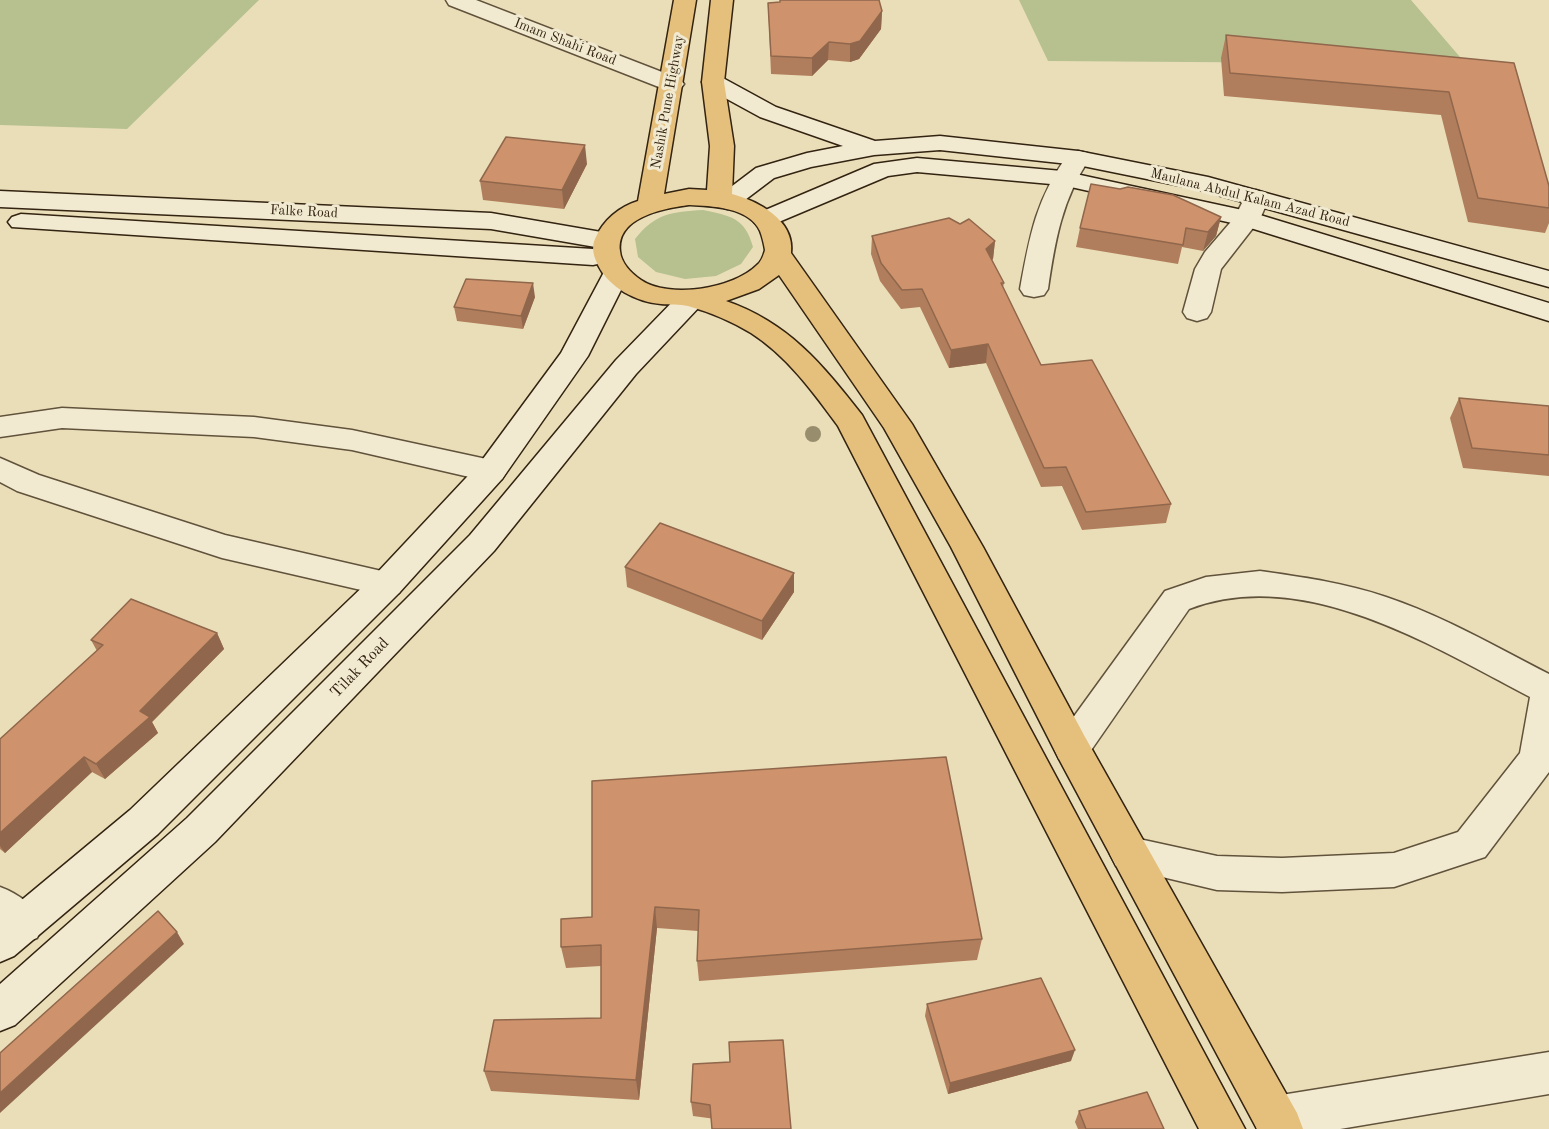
<!DOCTYPE html>
<style>
body{margin:0}
canvas{display:block;background:#eadeb8}
</style>
<canvas width="1549" height="1129"></canvas>
<script>
const ctx = document.querySelector('canvas').getContext('2d');
ctx.lineJoin = 'round';
function paint(path, color) { ctx.fillStyle = color; ctx.fill(path, 'evenodd'); }
function stroke(path, color, width, dash) { ctx.strokeStyle = color; ctx.lineWidth = width; ctx.lineCap = dash ? 'butt' : 'round'; ctx.setLineDash(dash || []); ctx.stroke(path); }
function drawText(font, color, halo, rows, align = 'center') {
  ctx.font = font + ' "Old Standard TT",serif'; ctx.lineWidth = 6; ctx.setLineDash([]); ctx.textBaseline = 'middle'; ctx.strokeStyle = halo; ctx.fillStyle = color; for (const [text, x, y, turn = 0] of rows) {
    ctx.save(); ctx.translate(x, y); ctx.rotate((+turn || 0) * Math.PI / 180); ctx.textAlign = isNaN(turn) ? turn : align; if (halo) ctx.strokeText(text, 0, 0); ctx.fillText(text, 0, 0); ctx.restore();
  }
}
const green = new Path2D(`
 M0,0H259L127,129L0,125Z
 M1019,0H1411L1466,64L1048,61Z
 M703,210C730,216 745,217 753,247L741,264L716,276L685,279L656,272L638,257L635,239C656,213 671,212 703,210Z`);
const street = new Path2D(`
 M446,0H476L680,79L684,84L680,89L672,91L664,89L449,5Z
 M1078,151L1087,153L1090,158C1062,199 1055,241 1048,289L1044,295L1034,297L1024,295L1020,289C1030,234 1036,199 1069,153Z
 M1256,190L1265,193L1269,198L1260,219L1221,269L1211,312L1207,318L1197,321L1187,318L1183,312L1195,269L1205,252L1235,217L1247,193Z
 M62,408L254,417L352,430L491,460L502,463L507,471L502,479L491,482L352,450L254,437L62,428L0,437V417Z
 M0,458L39,475L225,535L399,575L404,584L399,593L387,596L222,558L17,491L0,482Z
 M1260,571C1302,577 1346,583 1386,597C1443,616 1496,647 1549,674V772L1485,857L1394,887L1282,892L1217,890L1116,866L1110,854L1116,842L1130,837L1217,856L1282,858L1394,853L1458,832L1520,753L1530,697C1432,646 1303,565 1189,609L1085,759L1072,763L1059,759L1054,748L1059,737L1165,591L1206,577Z
 M0,887C19,894 35,906 43,925L37,938L23,943L9,938L0,930Z
 M1549,1052V1094L1340,1129H1257L1253,1118L1259,1102L1275,1096Z`);
const secondary = new Path2D(`
 M713,75L721,77L776,107L875,141L940,136L1078,151L1208,177L1549,271V287L1196,189L1078,165L940,150L874,155L811,167L774,178L737,206L728,209L719,206L715,201L719,196L756,168L807,153L843,146L760,117L705,87L702,82L705,77Z
 M917,158L1062,171L1247,211L1549,303V321L1241,225L1062,185L917,172L888,176L774,224L765,227L756,224L752,219L756,214L874,164Z
 M0,191L491,213L607,233L616,235L620,241L616,247L607,249L491,229L0,207Z
 M21,214L593,249L602,251L606,257L602,263L593,265L12,227L8,222L12,217Z
 M616,266L626,268L629,274L588,356L502,479L399,593L158,834L14,956L0,962V918L130,810L375,575L480,463L561,353L603,274L606,268Z
 M692,290L702,292L706,298L702,304L636,374L494,551L215,842L15,1025L0,1031V984L187,818L470,535L616,360L682,292Z`);
const highway = new Path2D(`
 M674,0H696L664,194L689,189L707,190L710,146L702,82L711,0H733L724,82L734,146L732,194C758,201 795,220 791,253L912,424L983,547L1085,737L1297,1113L1303,1129H1257L1059,759L951,547L884,428L779,275L759,289L726,301C789,323 822,364 862,415L1245,1129H1199L838,426C813,392 787,356 751,333C733,322 710,312 688,306C680,304 670,305 661,304C637,302 609,288 598,265C594,257 591,248 595,239C603,220 619,207 638,201ZM689,205C711,206 749,207 760,231C762,236 764,244 765,250C764,254 761,262 757,265C733,289 669,299 641,280C631,273 621,263 620,251C616,217 665,208 689,205Z`);
const trees = [
 [813,434]
];
const wall = new Path2D(`
 M768,3L882,11L881,29L859,59L850,62L828,60L812,76L771,74Z
 M1226,35L1514,63L1549,186V223L1545,233L1468,222L1441,115L1224,96L1221,58Z
 M587,164L564,209L483,200L480,181Z
 M1221,217L1216,236L1203,251L1182,247L1178,264L1076,247L1080,228Z
 M960,224L995,241L993,259L992,260L1004,283L1003,287L1041,365L1171,504L1166,523L1082,530L1062,486L1041,487L986,363L949,368L920,307L901,309L880,281L871,254L872,236Z
 M535,297L523,329L457,321L454,307Z
 M1459,398L1549,406V476L1463,468L1450,418Z
 M625,567L794,573V592L762,640L627,587Z
 M217,633L224,649L152,722L158,733L105,779L92,772L5,853L0,849V739L97,651L91,640Z
 M592,781L982,939L977,960L699,981L697,961L698,931L657,928L639,1100L491,1091L484,1071L601,1018V966L566,968L561,947L592,917Z
 M927,1004L1071,1061L948,1094L925,1016Z
 M693,1064L791,1129L693,1116L691,1102Z
 M1079,1111L1164,1129H1078L1075,1122Z`);
const shadedWall = new Path2D(`
 M882,11L881,29L859,59L850,62V44Z
 M829,42L828,60L812,76V58Z
 M585,145L587,164L564,209L562,190Z
 M1221,217L1216,236L1203,251L1208,232Z
 M995,241L993,259L984,267L986,249Z
 M533,283L535,297L523,329L521,316Z
 M988,344L986,363L949,368L951,350Z
 M794,573V592L762,640V621Z
 M217,633L224,649L152,722L158,733L105,779L96,764L140,711Z
 M84,757L92,772L5,853L0,846V833Z
 M655,907L657,928L639,1100L636,1080Z
 M177,932L184,944L0,1113V1093Z
 M1075,1050L1071,1061L948,1094L950,1083Z`);
const building = new Path2D(`
 M780,0H879L882,11L860,41L850,44L829,42L812,58L771,56L768,3L780,2Z
 M1226,35L1514,63L1549,186V208L1478,198L1449,92L1230,73Z
 M506,137L585,145L562,190L480,181Z
 M1091,184L1120,189L1128,187L1173,195L1221,217L1208,232L1186,228L1183,245L1080,228Z
 M949,218L960,224L969,219L995,241L986,249L1004,283H1001L1041,365L1092,360L1171,504L1086,512L1066,467L1044,468L988,344L951,350L922,289L902,290L881,263L872,236Z
 M466,279L533,283L521,316L454,307Z
 M1459,398L1549,406V455L1472,448Z
 M660,523L794,573L762,621L625,567Z
 M131,599L217,633L140,711L150,717L96,764L84,757L0,833V739L103,645L91,640Z
 M946,757L982,939L697,961L699,910L655,907L636,1080L484,1071L494,1020L601,1018V945L561,947V919L592,917V781Z
 M158,911L177,932L0,1093V1053Z
 M1041,978L1075,1050L950,1083L927,1004Z
 M783,1040L791,1129H712L710,1105L691,1102L693,1064L730,1062L729,1042Z
 M1147,1092L1164,1129H1086L1079,1111Z`);
const farStreetnames = [
 ["Imam Shahi Road",565,42,21],
 ["Nashik Pune Highway",668,102,-80],
 ["Maulana Abdul Kalam Azad Road",1250,198,14],
 ["Falke Road",304,212,3]
];
const streetNames = [
 ["Tilak Road",360,668,-46]
];
paint(green, '#b7c18f');
stroke(street, '#61523b', 3);
stroke(secondary, '#332311', 3);
stroke(highway, '#332311', 3);
paint(street, '#f1ead1');
paint(secondary, '#f1ead1');
paint(highway, '#e5bf7c');
ctx.fillStyle = '#988d6d';
for (const [x, y] of trees) { ctx.beginPath(); ctx.arc(x, y, 8, 0, 2 * Math.PI); ctx.fill(); }
paint(wall, '#b17e5d');
paint(shadedWall, '#90674c');
paint(building, '#ce936c');
stroke(building, '#90674c', 1.5);
drawText('14px', '#332311', '#f1ead1', farStreetnames);
drawText('16px', '#332311', '#f1ead1', streetNames);
</script>
